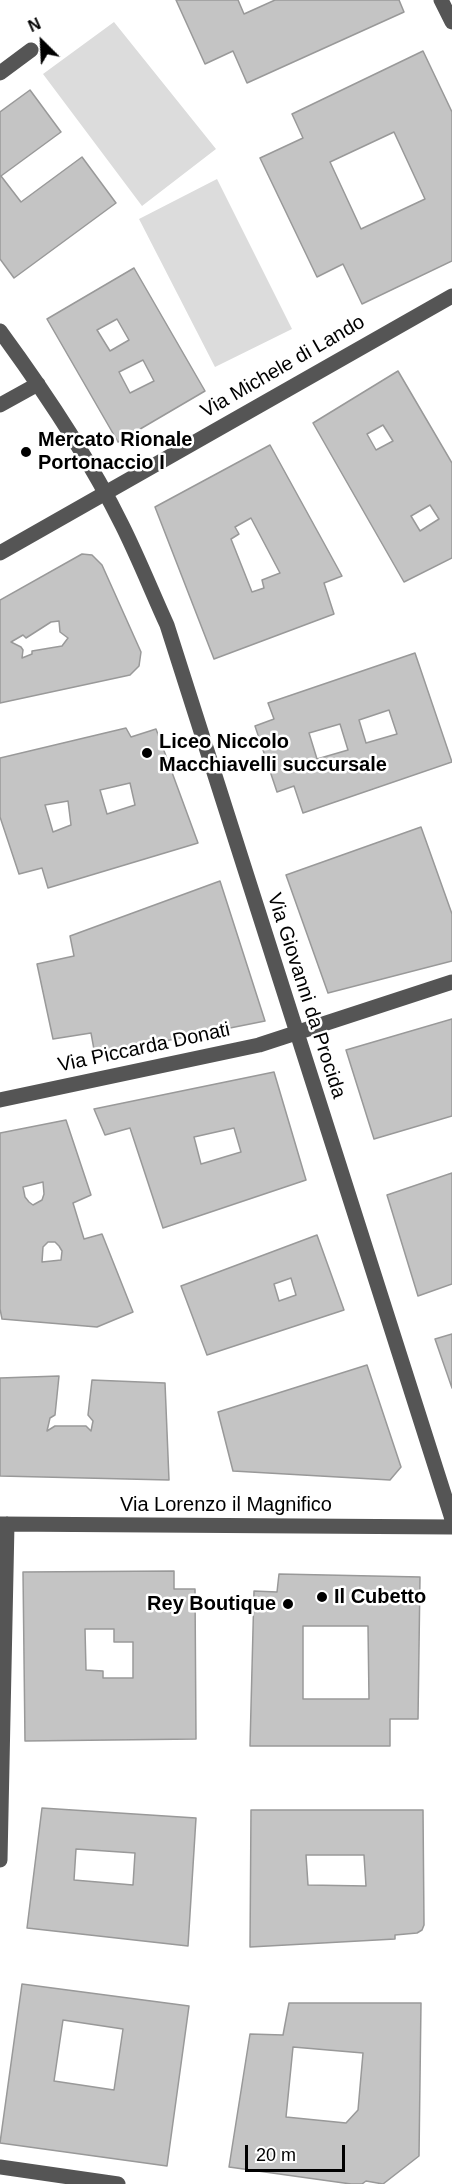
<!DOCTYPE html>
<style>
body{margin:0}
#map{position:relative;width:452px;height:2184px;overflow:hidden;background:#fff;font-family:Helvetica,sans-serif}
canvas{display:block}
.north{position:absolute;left:12px;top:12px;width:60px;height:60px;-webkit-text-stroke:4px #fff;paint-order:stroke;rotate:336deg;font-size:16px;font-weight:700;line-height:24px;text-align:center;color:#000}
.north::after{content:'';display:block;margin:auto;width:21px;height:27px;background:#000;clip-path:polygon(50% 0,100% 100%,50% 72%,0 100%)}
.scale{position:absolute;left:245px;top:2145px;width:100px;height:27px;box-sizing:border-box;border:3px solid #000;border-top:0;padding-left:8px;font-size:18px;line-height:21px;white-space:nowrap;color:#000;-webkit-text-stroke:4px #fff;paint-order:stroke}
</style>
<div id="map">
<canvas width="452" height="2184"></canvas>
<div class="north">N</div>
<div class="scale">20 m</div>
</div>
<script>
const ctx = document.querySelector('canvas').getContext('2d');
ctx.lineJoin = 'round';
function paint(path, color) { ctx.fillStyle = color; ctx.fill(path, 'evenodd'); }
function stroke(path, color, width, dash) { ctx.strokeStyle = color; ctx.lineWidth = width; ctx.lineCap = dash ? 'butt' : 'round'; ctx.setLineDash(dash || []); ctx.stroke(path); }
function drawText(font, color, halo, rows, align = 'center') {
  ctx.font = font + ' Helvetica,sans-serif'; ctx.lineWidth = 5; ctx.setLineDash([]); ctx.textBaseline = 'middle'; ctx.strokeStyle = halo; ctx.fillStyle = color; for (const [text, x, y, turn = 0] of rows) {
    ctx.save(); ctx.translate(x, y); ctx.rotate((+turn || 0) * Math.PI / 180); ctx.textAlign = isNaN(turn) ? turn : align; if (halo) ctx.strokeText(text, 0, 0); ctx.fillText(text, 0, 0); ctx.restore();
  }
}
const green = new Path2D(`
 M114,22L216,149L142,206L43,74Z
 M217,179L292,329L215,367L139,219Z`);
const building = new Path2D(`
 M176,0H238L244,14L275,0H399L404,12L247,83L233,51L205,64Z
 M423,51L452,112V261L362,304L343,264L317,277L260,158L303,138L292,114ZM394,132L425,199L361,229L330,162Z
 M30,90L61,132L1,176L21,202L82,157L116,203L14,278L0,259V112Z
 M134,268L205,391L118,442L47,319ZM117,319L129,340L110,351L97,330ZM143,360L154,381L130,393L119,372Z
 M398,371L452,463V558L404,582L313,423ZM383,425L393,441L376,450L367,434ZM430,505L439,519L420,531L411,516Z
 M270,445L342,576L324,583L334,614L214,659L155,507ZM251,518L280,573L262,580L264,588L252,592L231,539L239,534L235,527Z
 M82,554L92,555L102,565L141,652L139,666L130,675L0,703V600ZM59,621L60,632L68,638L62,646L32,651V654L22,658L23,650L21,647L11,642L23,635L26,638L51,622Z
 M415,653L452,762L303,813L294,786L277,792L255,726L274,719L268,703ZM389,710L397,734L366,743L359,720ZM340,724L348,750L317,759L309,733Z
 M126,728L131,737L156,729L198,843L48,888L42,868L19,874L0,817V758ZM130,783L135,805L107,814L100,790ZM68,801L71,825L53,832L45,805Z
 M421,827L452,914V961L328,993L286,875Z
 M220,881L265,1021L95,1055L91,1033L53,1039L37,964L74,956L70,936Z
 M452,1019V1116L374,1139L346,1050Z
 M274,1072L306,1180L163,1228L130,1128L105,1135L94,1109ZM234,1128L241,1152L201,1164L194,1137Z
 M66,1120L91,1195L73,1203L84,1239L102,1234L133,1312L97,1327L2,1319L0,1309V1133ZM43,1182L44,1194L42,1200L33,1205L29,1202L25,1197L23,1187ZM48,1242H55L59,1246L62,1251L61,1260L42,1262L43,1247Z
 M452,1173V1284L418,1296L387,1195Z
 M317,1235L344,1310L207,1355L181,1286ZM291,1278L296,1295L279,1301L274,1284Z
 M452,1334V1388L435,1339Z
 M367,1365L401,1467L390,1480L233,1471L218,1412Z
 M59,1376L55,1415L50,1418L47,1431L55,1426H86L91,1431L93,1421L88,1415L92,1380L165,1383L169,1480L0,1476V1378Z
 M174,1571V1589H195L196,1739L25,1741L23,1572ZM85,1629H114V1642H133V1678H103V1671L86,1670Z
 M279,1574L420,1577L418,1719H390V1746H250L254,1591L277,1592ZM303,1626H368L369,1699H303Z
 M42,1808L196,1818L188,1946L27,1928ZM76,1849L135,1853L133,1885L74,1880Z
 M251,1810H423L424,1925L422,1930L417,1933L395,1935V1939L250,1947ZM306,1855H364L366,1886L308,1885Z
 M22,1984L189,2006L167,2166L0,2143ZM63,2020L123,2029L114,2090L54,2081Z
 M289,2003H421L419,2156L383,2184L366,2181L362,2184H351L229,2167L250,2034L283,2035ZM293,2047L363,2053L358,2110L346,2123L286,2117Z`);
const minor = new Path2D(`
 M441,0L452,22
 M0,73L31,50
 M0,331C44,391 89,458 122,525C138,557 152,592 167,625L452,1519
 M0,405L38,384
 M0,553L452,296
 M0,1100L259,1045L452,982
 M0,1524L452,1527
 M0,1860L7,1524
 M0,2167L118,2184`);
const markers = [
 [26,452,6,"#000"],
 [147,753,6,"#000"],
 [322,1597,6,"#000"],
 [288,1604,6,"#000"]
];
const streetNames = [
 ["Via Michele di Lando",283,367,-30],
 ["Via Giovanni da Procida",306,996,72],
 ["Via Piccarda Donati",144,1048,-12],
 ["Via Lorenzo il Magnifico",226,1505]
];
const poiNames = [
 ["Mercato Rionale",38,440],
 ["Portonaccio I",38,463],
 ["Liceo Niccolo",159,742],
 ["Macchiavelli succursale",159,765],
 ["Il Cubetto",334,1597],
 ["Rey Boutique",276,1604,"right"]
];
paint(green, '#dcdcdc');
paint(building, '#c4c4c4');
stroke(building, '#999', 1.5);
stroke(minor, '#555', 15);
for (const [x, y, r, color] of markers) { const dot = new Path2D(); dot.arc(x, y, r, 0, 2 * Math.PI); ctx.fillStyle = color; ctx.fill(dot); stroke(dot, '#fff', 2); }
drawText('20px', '#000', '#fff', streetNames);
drawText('bold 20px', '#000', '#fff', poiNames, 'left');
</script>
